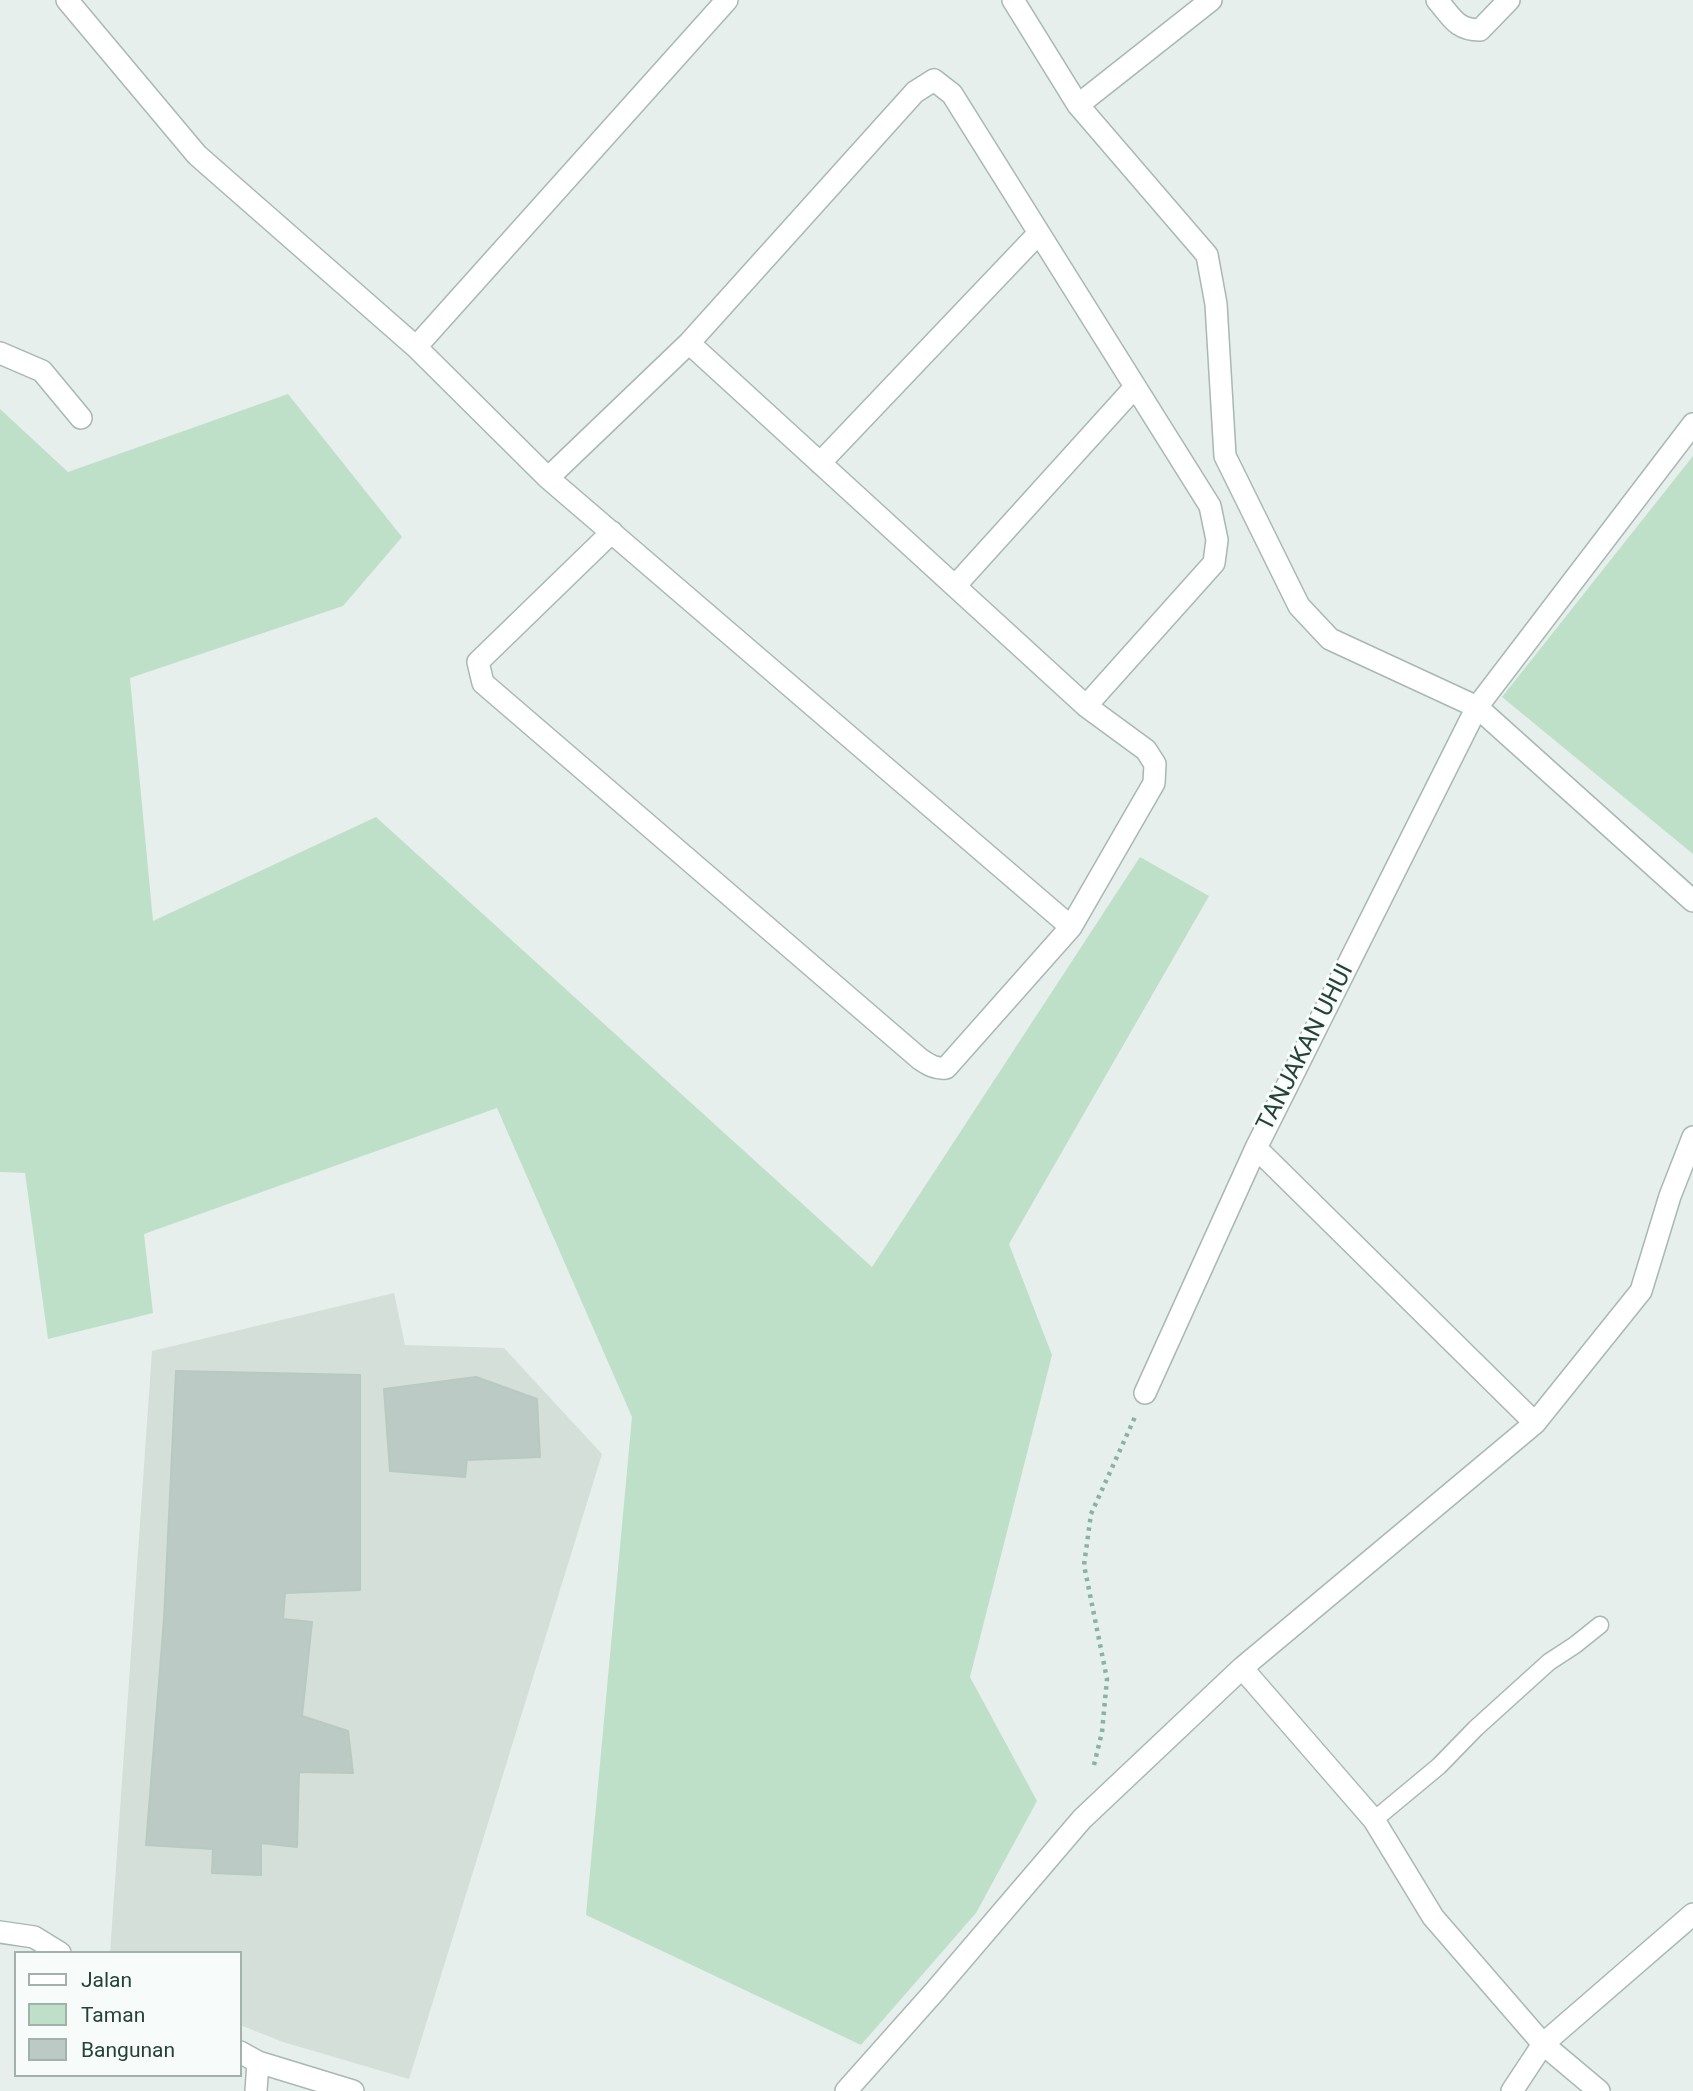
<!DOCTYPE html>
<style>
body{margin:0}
#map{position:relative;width:1693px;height:2091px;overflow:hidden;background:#e6efeb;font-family:Roboto,sans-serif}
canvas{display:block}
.legend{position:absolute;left:14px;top:1951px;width:228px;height:126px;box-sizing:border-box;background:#f7fbf9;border:2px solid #a3b1ad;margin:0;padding:9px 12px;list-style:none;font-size:21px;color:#24423a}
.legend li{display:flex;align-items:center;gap:14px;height:35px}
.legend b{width:35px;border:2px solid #a3b1ad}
</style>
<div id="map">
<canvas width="1693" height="2091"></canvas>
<ul class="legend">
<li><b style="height:9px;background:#fff"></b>Jalan</li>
<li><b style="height:19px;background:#bfe0c8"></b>Taman</li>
<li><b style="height:19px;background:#bbcac4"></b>Bangunan</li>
</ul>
</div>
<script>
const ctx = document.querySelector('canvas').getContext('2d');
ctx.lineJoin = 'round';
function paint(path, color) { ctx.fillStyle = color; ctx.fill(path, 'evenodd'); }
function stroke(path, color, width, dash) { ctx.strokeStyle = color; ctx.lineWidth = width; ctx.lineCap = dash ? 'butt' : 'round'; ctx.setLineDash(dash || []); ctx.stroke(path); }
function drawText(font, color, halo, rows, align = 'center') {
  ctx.font = font + ' Roboto,sans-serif'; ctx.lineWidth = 6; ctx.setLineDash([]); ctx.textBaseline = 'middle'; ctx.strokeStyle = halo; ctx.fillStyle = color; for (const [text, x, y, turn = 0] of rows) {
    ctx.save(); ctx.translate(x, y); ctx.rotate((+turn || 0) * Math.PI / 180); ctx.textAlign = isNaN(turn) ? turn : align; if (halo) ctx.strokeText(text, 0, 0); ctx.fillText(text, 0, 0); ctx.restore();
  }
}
const built = new Path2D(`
 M394,1293L405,1345L504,1348L602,1454L409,2079L283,2042L240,2025V1953H110L152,1351Z`);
const green = new Path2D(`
 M288,394L402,537L343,606L130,678L153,921L376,817L872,1267L1140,857L1209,896L1009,1244L1052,1355L970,1677L1037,1801L976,1913L861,2045L586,1915L632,1417L497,1108L144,1234L153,1313L48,1339L25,1173L0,1172V409L68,472Z
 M1693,456V854L1502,697Z`);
const building = new Path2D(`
 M176,1371L360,1375V1590L285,1593L283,1619L312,1622L302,1716L348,1731L353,1773L299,1772L297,1847L261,1843V1875L212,1873L213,1849L146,1845L164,1619Z
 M476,1377L537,1399L540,1457L467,1460L465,1477L390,1471L384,1389Z`);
const path = new Path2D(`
 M1094,1765L1102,1732L1107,1679L1084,1565L1091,1514L1135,1417`);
const service = new Path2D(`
 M1374,1820L1439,1766L1476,1728L1549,1662L1575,1645L1600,1625`);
const minor = new Path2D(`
 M67,0L197,155L416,347L548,478L1071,927
 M1013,0L1078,105L1207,255L1216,304L1225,456L1299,606L1330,639L1477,707L1693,901
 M1437,0C1452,17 1456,30 1480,30L1509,0
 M1078,105L1211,0
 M416,347L727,0
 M0,353L42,371L81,418
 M820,463L1039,233
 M548,478L689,343L915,92L934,80L952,94L1210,506L1217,540L1214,563L1086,706
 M612,532L478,662L483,683L920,1059C929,1065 935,1069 946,1068L1071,927L1154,783L1155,764L1146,750L1086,706L689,343
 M955,586L1135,387
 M1256,1148L1535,1423
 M1145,1393L1256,1148L1477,707L1693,424
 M1242,1668L1374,1820L1433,1917L1543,2044L1599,2091
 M0,1932L34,1937L60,1953
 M240,2052L258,2062L353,2091
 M256,2091L258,2062
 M846,2091L935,1991L1082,1819L1242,1668L1535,1423L1641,1291L1670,1196L1693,1137
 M1512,2091L1543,2044L1693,1914`);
const streetNames = [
 ["TANJAKAN UHUI",1306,1048,-63]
];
paint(built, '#d4dfda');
paint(green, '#bfe0c8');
paint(building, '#bbcac4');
stroke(building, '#b8c9c2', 2);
stroke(service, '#a8b8b2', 19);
stroke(minor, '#a8b8b2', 24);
stroke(path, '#86b3a5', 4.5, [3.5, 5]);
stroke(service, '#fff', 16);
stroke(minor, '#fff', 21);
drawText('24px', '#24423a', '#f7fbf9', streetNames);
</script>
